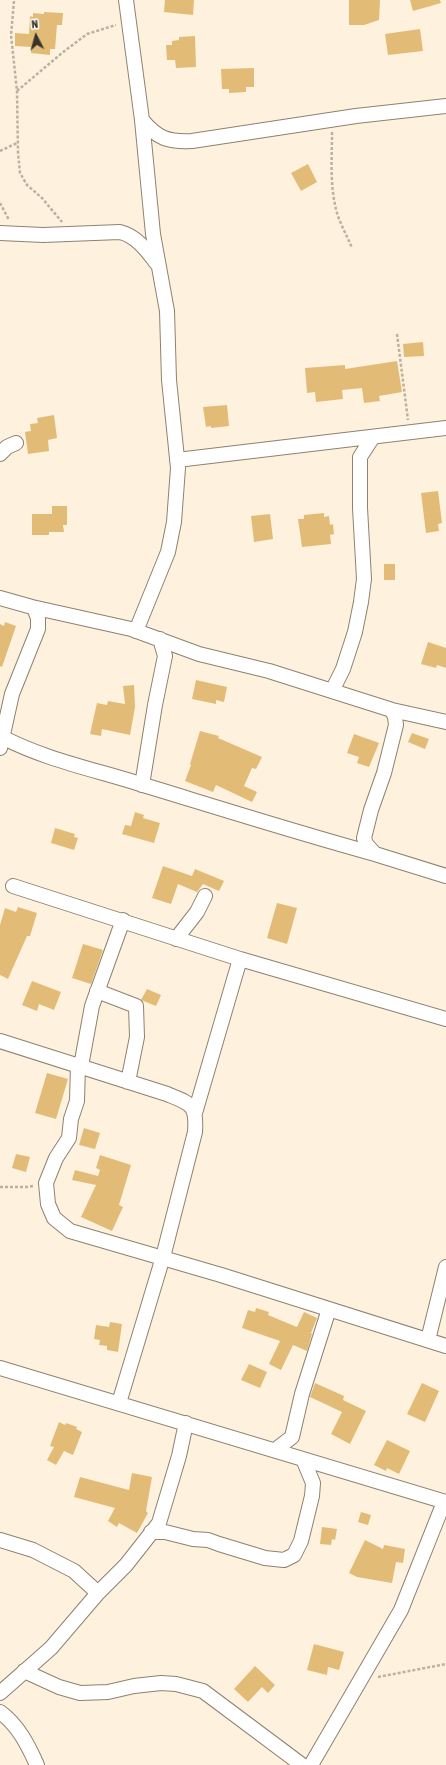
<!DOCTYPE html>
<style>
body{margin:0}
#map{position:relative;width:446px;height:1765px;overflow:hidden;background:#fef2de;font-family:"Asap Condensed",sans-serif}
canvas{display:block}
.north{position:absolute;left:16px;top:16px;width:40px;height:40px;-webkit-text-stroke:3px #fff;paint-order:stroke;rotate:354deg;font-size:11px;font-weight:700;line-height:16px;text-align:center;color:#38332b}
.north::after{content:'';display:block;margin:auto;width:14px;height:18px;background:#38332b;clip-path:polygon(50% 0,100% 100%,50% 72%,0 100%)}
</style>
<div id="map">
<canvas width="446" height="1765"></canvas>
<div class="north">N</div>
</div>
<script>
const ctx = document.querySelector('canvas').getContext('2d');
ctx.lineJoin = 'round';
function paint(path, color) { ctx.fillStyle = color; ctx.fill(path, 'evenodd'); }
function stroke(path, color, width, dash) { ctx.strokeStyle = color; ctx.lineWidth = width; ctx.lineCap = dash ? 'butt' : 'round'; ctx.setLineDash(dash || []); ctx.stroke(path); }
const building = new Path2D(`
 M165,0H194L193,15L164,12Z
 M349,0H380L379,20L364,25H349Z
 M410,0H440L441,3L413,11Z
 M44,12L63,13L62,25H57L55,49H50V55L31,53V47L15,46V33L29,34L30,16L33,17V13L44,14Z
 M420,29L423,51L388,55L385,34Z
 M195,36L196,67L176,68L175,60H167L166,45H172V41L179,40V37Z
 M254,68V87H246V92L229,93V89H222L221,69Z
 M308,164L317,182L301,191L291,173Z
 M423,342L424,356L404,357L403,344Z
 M397,361L402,392L379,396L380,401L364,403L362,388L342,390L343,399L316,402L315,392L307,393L305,368L345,365V369Z
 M227,405L229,426L211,428V426L206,427L203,407Z
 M54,415L57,438L48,440L49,451L28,454L25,432L31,431L30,424L38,423L37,418Z
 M438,491L442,523L438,524L439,531L426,533L421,493Z
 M52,506H67V525H63L64,532H49V535H32V514H52Z
 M324,513V517L329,516L330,525L333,524L334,534L330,535L331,544L302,547L298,519H304V515Z
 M270,514L273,539L254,542L251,516Z
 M384,564H395V580H384Z
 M5,622L16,626L2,667L0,666V624L4,626Z
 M428,642L446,648V668L437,665L436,668L421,664Z
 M196,680L227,687L224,702L216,700V704L192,699Z
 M134,685L135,707L130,735L102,729L101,736L90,734L97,703L107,705L108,701L125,704L123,686Z
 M200,731L219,736L218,738L262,757L256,769L252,768L244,786L257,792L252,802L216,785L213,792L185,781L191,765L190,764Z
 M412,733L429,739L425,749L408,742Z
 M354,734L379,743L369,767L357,763L359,757L347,753Z
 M135,812L144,815L143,818L160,823L154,843L122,834L125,825L131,826Z
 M55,828L75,834L74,837L78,838L74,850L51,843Z
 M163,866L192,876L195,869L224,881L219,891L203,884L197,892L178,884L171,904L152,898Z
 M277,903L297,908L287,944L267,938Z
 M18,907L37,913L30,936H27L8,979L0,975V925L5,908L16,912Z
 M83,944L103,950L91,984L72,978Z
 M32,981L61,992L54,1010L39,1004L37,1011L22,1005Z
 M147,989L161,995L156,1006L141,1000Z
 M47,1073L68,1079L56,1119L35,1113Z
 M84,1128L100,1133L95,1149L79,1145Z
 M16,1154L30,1157L26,1172L12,1168Z
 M100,1155L131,1165L119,1205L123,1207L112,1231L81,1217L96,1185L72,1180L75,1170L98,1176L100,1170L96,1168Z
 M256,1308L269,1312L268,1315L297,1327L304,1312L317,1318L311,1333L312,1334L307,1351L293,1345L281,1370L269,1364L280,1341L242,1328L248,1310L255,1312Z
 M110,1322L122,1324L118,1352L107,1350V1346L99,1345L100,1340L94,1339L96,1325L109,1327Z
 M249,1364L267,1372L260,1388L241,1380Z
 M315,1383L344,1396L343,1400L366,1411L350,1444L331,1434L342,1412L310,1397Z
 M422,1383L439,1391L425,1422L407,1414Z
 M59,1422L65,1425L66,1423L77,1427L76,1429L82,1432L73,1455L64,1451L56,1465L47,1460L54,1447L50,1446Z
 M387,1440L410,1451L399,1474L387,1468L386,1471L374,1465Z
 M132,1473L152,1477L146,1511L148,1513L137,1533L119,1523L117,1527L108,1521L115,1508L74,1497L80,1477L129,1490Z
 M361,1512L371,1515L368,1525L358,1522Z
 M322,1527L337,1529L335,1540L332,1539L331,1545L320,1544Z
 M365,1540L383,1549L384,1545L405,1549L403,1563L396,1562L392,1583L357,1577L349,1573Z
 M314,1644L344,1652L339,1670L328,1667L327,1675L307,1670Z
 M255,1666L275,1685L268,1693L262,1687L248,1702L234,1689Z`);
const path = new Path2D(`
 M14,1L11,35L17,91L18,153L20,173L27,185L42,198L62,222
 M17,91L62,53L87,34L116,25
 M332,132C332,161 329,191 339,219C343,229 348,238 352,248
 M0,151L17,143
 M0,203L9,220
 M397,334L408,420
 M0,1187H26L33,1186
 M378,1677L446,1664`);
const minor = new Path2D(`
 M126,0L142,120L153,234L167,311L169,380L178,468L174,522L168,552L136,631
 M142,120C158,139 168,142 192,141L356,116L446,106
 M0,233L43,235L120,232C137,236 148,252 158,265
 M0,454L7,447L16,443
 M177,460L446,428
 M0,598L32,607L131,629L199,654L269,671L392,710L446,722
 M332,691L343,669L355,632L361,602L364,579L360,508V457L373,437
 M392,710L395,717L396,725L384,773L371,810L364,838L366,844L375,854L446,876
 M2,737C44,759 92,769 137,783C216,807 295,832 375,854
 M0,748L12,694L38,629V618L34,608
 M142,785L155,705L165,656L160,639
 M13,886L240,959L446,1019
 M176,939L197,912L205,896
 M97,991L136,1006L137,1037L128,1082
 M0,1041L167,1094C191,1104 197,1104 195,1132L163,1257L119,1403
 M78,1065L77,1101L71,1119L69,1138L56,1158L46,1183L48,1204L54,1218L70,1231L221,1275L446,1346
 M81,1066L92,1006L123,920
 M195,1113L240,959
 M428,1340L446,1267
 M0,1368L446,1502
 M275,1450L292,1437L302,1394L329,1309
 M151,1532H165L193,1539L208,1540L219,1544L265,1558L284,1560L294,1555L301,1541L312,1496L313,1483L303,1459
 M0,1540L33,1550L74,1571L98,1593
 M24,1671L59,1687L80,1693L108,1692L134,1686L161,1683L176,1684L203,1691L302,1765
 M0,1693L51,1648L98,1593L126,1565L159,1523L179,1456L186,1423
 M0,1712C18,1725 28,1745 37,1765
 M311,1765L401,1610L444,1502`);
paint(building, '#e2bc76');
stroke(minor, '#8d8270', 16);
stroke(path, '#bab1a1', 2.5, [3, 2]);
stroke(minor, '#fff', 14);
</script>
